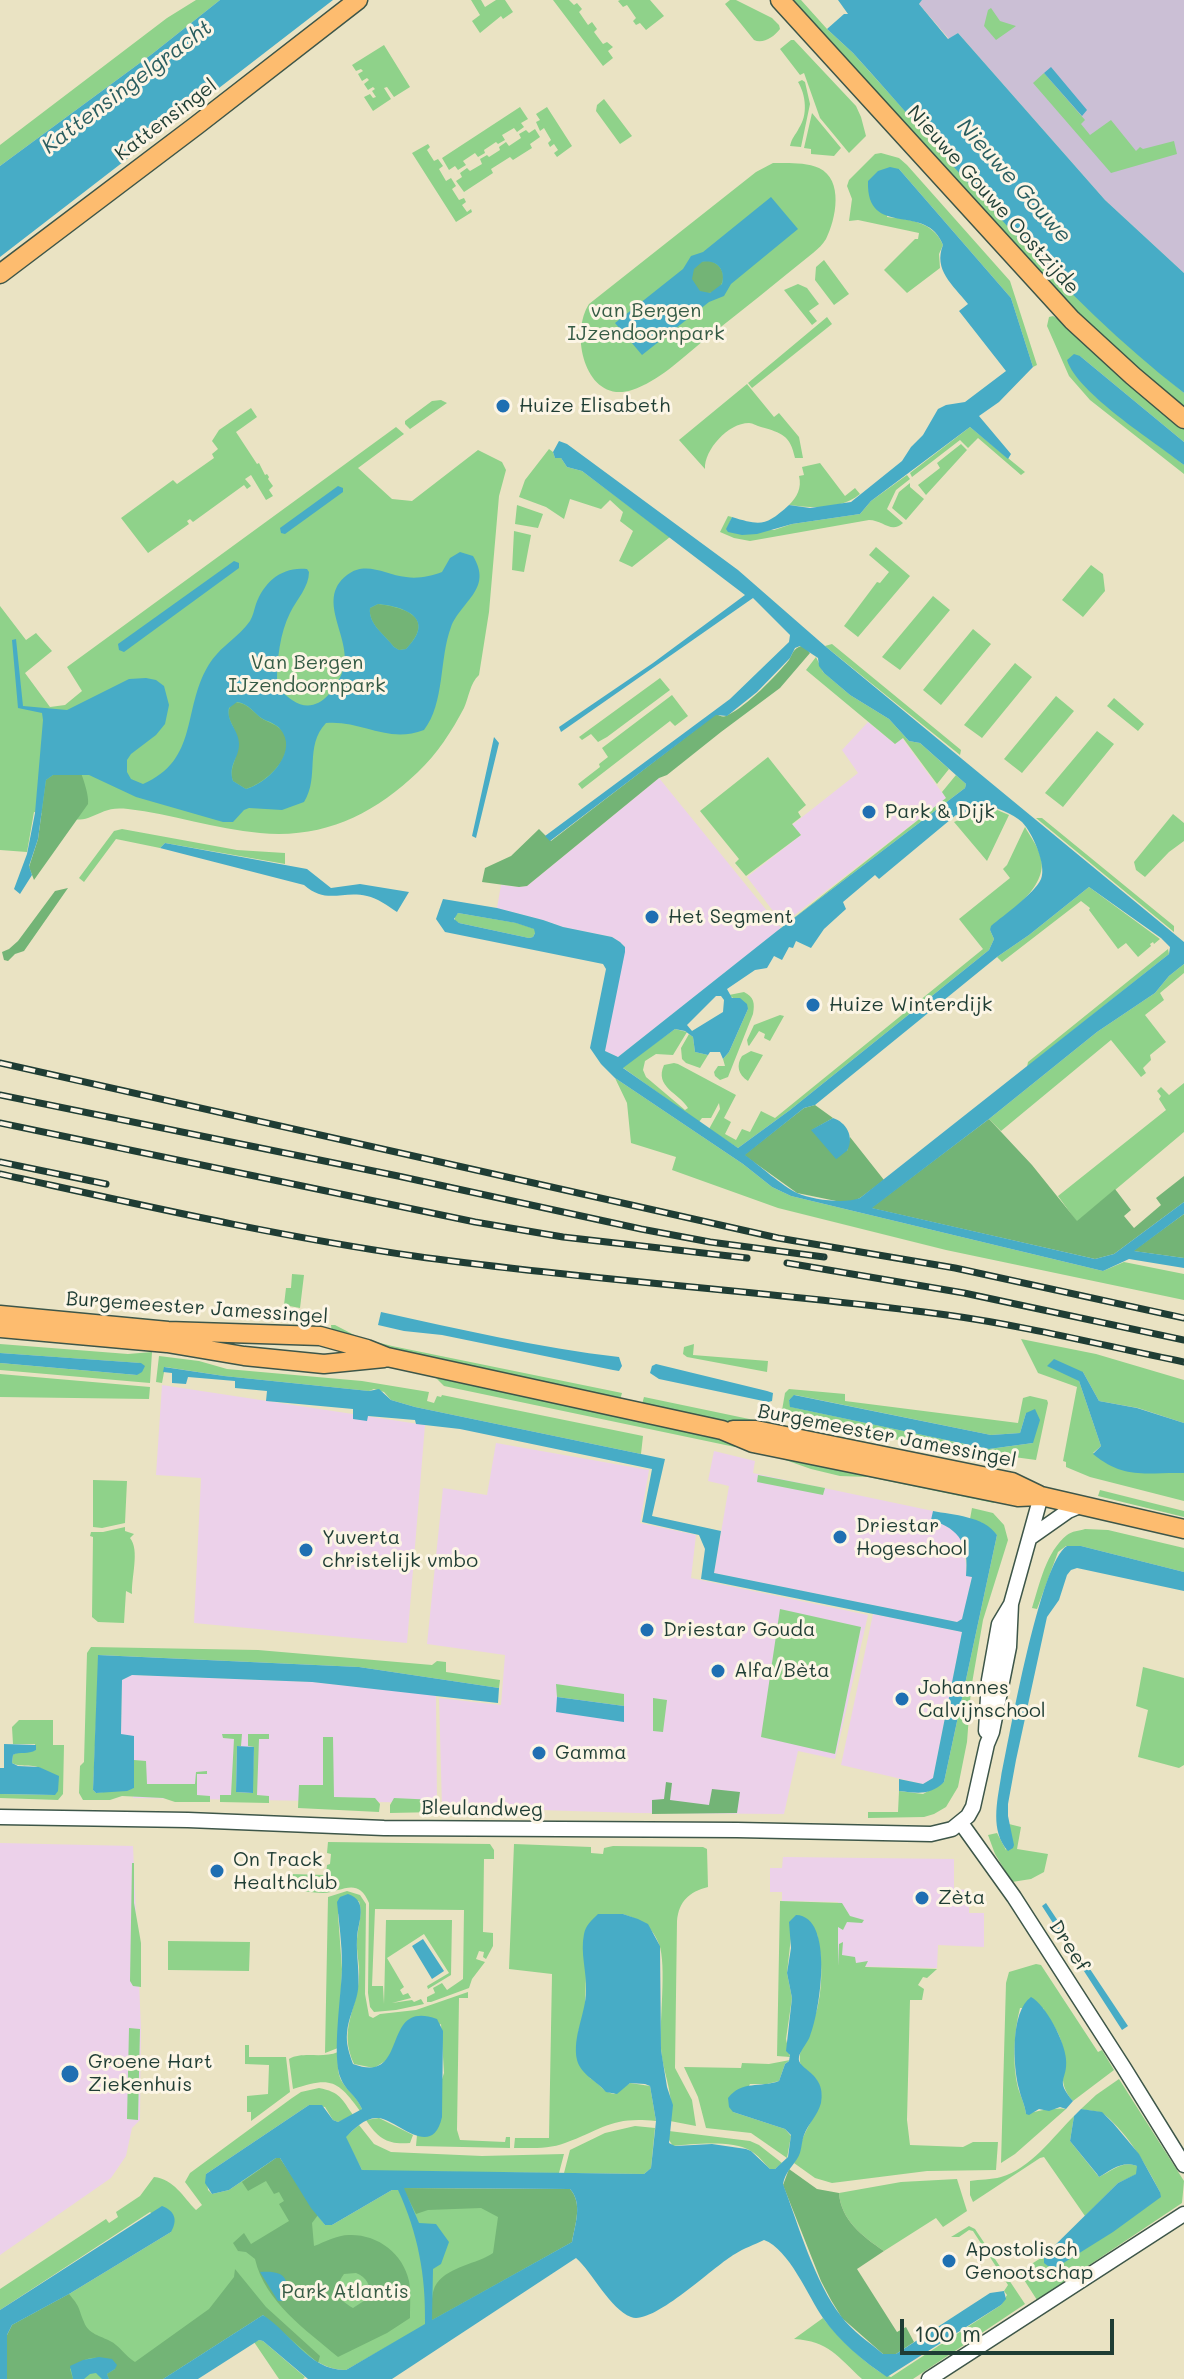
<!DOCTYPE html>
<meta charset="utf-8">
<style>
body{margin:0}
#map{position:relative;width:1184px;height:2379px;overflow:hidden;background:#eae3c3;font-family:Mali,sans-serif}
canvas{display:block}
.scale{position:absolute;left:900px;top:2319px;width:214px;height:36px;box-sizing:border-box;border:4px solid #1f3d34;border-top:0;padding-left:10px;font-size:24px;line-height:28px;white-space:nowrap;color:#1f3d34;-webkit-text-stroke:6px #fcf5e5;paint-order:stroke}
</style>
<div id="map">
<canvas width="1184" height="2379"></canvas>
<div class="scale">100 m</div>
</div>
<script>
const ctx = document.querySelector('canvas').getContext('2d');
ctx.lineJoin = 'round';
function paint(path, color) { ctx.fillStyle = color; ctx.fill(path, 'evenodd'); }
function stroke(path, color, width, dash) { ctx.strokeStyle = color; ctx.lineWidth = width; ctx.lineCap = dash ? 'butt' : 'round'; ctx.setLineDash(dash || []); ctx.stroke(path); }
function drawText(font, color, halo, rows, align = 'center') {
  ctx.font = font + ' Mali,sans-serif'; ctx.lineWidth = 6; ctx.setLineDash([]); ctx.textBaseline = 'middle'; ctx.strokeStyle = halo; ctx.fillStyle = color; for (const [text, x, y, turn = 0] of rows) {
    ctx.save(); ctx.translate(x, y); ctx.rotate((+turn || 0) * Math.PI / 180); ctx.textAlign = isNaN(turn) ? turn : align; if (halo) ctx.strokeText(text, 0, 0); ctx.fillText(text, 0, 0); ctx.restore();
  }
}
const built = new Path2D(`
 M868,722L895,744L902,738L946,798L783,924L747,877L801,835L792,825L858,773L842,750Z
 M659,778L781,928L618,1057L605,1051L625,947L620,942L612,937L563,927L543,920L497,908L501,885L519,887L527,886Z
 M162,1385L425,1425L407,1643L194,1623L201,1478L156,1475Z
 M496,1443L649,1470L640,1523L696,1535L691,1578L868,1615L835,1759L798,1751L784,1814L636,1813L442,1807L439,1698L501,1705L505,1655L427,1644L443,1488L487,1495Z
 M714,1451L755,1461L753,1473L933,1511L932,1520L952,1528L962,1541L966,1564V1575L972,1577L962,1620L957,1622L714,1573L729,1486L708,1481Z
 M873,1614L962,1632L933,1778L923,1784L841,1765Z
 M132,1675L312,1682L436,1695L437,1803L133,1798L134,1737L121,1735L122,1680Z
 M0,1843L133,1846L141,2028L140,2120L132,2128L126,2156L111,2178L0,2255Z
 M783,1857L954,1859V1889L969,1890V1913H984V1947L938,1945L937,1968L838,1966V1902L782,1901V1892H770V1868H782Z`);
const industrial = new Path2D(`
 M922,0H1184V273L1105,200L958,33L949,39L919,4Z`);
const green = new Path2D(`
 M196,0H220L152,54L0,166V145L167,18Z
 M471,0H481L485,7L496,0H505L513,12L503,19L501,16L480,33L472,21L480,15Z
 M553,0H569L574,5L577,3L582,9L579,12L588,25L592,22L597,29L594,32L603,44L607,42L613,47L608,51L613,58L603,66Z
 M620,0H650L664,16L646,30L640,23L636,25L633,21L636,18L627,5L623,7L618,1Z
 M730,0H736L772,18L779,25L780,29C774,37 763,44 754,40L725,4Z
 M790,0H801L827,29L853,53C959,171 1062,291 1184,393V409L1076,313Z
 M991,8L1000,21L1016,26L996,40L984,26L988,10Z
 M791,40H794L856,106L861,117L866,136L849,153L820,118L804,73L800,75L780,49Z
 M384,45L410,87L394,97L387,87L384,88L391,99L373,111L364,97L370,94L373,98L376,97L372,91L375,89L373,87L368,90L364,84L369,80L367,78L362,81L358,74L363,71L361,69L356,71L352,65Z
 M1044,73L1085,120L1081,124L1090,135L1111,120L1136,151L1140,147L1143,149L1174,141L1177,154L1111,173L1033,83Z
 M802,80L805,82L810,104L801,147L790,146C792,137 795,136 799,128C808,115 806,95 798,82Z
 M604,99L632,136L620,144L596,111L597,105Z
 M520,107L528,119L521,123L524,127L517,132L514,128L502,135L505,140L498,144L496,142L484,150L485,153L478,157L475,153L463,161L466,165L458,170L455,166L449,170L442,158Z
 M547,107L572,146L557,157L554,153L558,150L554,144L550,147L548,143L551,140L544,128L540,131L536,122L540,120L536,114Z
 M812,113L841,148L834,156L811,154V149L804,148Z
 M535,129L540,137L530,144L532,148L513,160L510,157L491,169L493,173L464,192L456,181L462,177L460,173L467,168L470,171L482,164L480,159L487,155L489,157L500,150L499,147L506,142L509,146L521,138L519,134L526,130L529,133Z
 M428,144L430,147L427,150L434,161L438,159L443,166L439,169L446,181L451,178L456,186L452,189L459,200L464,198L466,202L462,205L467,212L471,209L472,212L456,222L412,153Z
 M881,153L899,158L907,165L1010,281L1037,365L1033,367L1011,298L899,169L887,217C909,219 934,222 943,245L939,254L940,268L907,293L884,270L915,239H918L919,233L858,220L849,221L852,199L847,186L849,180L875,154Z
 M773,163C788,163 805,162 819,168C844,180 836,219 826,239C823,244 818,249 813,253C776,283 740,312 703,341C681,359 659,381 632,390C586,405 569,335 589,304L756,172Z
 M824,260L849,294L834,305L815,280L816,267Z
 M798,284L807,288L819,304L809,311L817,321L812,325L784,290Z
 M1053,316L1061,321L1151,403L1184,429V442L1080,356L1095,396L1184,465V474L1090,400L1069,376L1047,326L1049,317Z
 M827,317L832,324L752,388L748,383Z
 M747,384L774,417L779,413L799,437L803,458H795C790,435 782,433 761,427C757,426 753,423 749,423C728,423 704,450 705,469L679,440Z
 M441,400L447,403L410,429L405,424V421L432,401Z
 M251,408L257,417L236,432L257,464L259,463L265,475L267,474L269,477L268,479L273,486L269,490L273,496L266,500L251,475L245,479L251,486L247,489L244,485L193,522L190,519L187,521L189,524L148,553L121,518L173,480L177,484L214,458L212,454L218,449L212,441L219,430Z
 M396,427L404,434L358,468L392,499L412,501L478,450L502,462L506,470L499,496L489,612L479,675C470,683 469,697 464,708C452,731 437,754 418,772C373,815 323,839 260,833C215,829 172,814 128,809C107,807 105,812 88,818C73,823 49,814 34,812L27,852L0,850V606L26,640L36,633L52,651L25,673L50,707L65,705L82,691L67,667Z
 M970,427L1025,472L1021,475L978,438L968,448L960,440L912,477L910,473Z
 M961,444L967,450L926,495L918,485L940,468L937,463Z
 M549,449L553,452L555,458H561L567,467L582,471L670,537L632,567L619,561L633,531L620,521L623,512L610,500L601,509L570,499L564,519L546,507L519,497L525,480Z
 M820,463L845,496L855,488L860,494C841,510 813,508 789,505C797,497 802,488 799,476L804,475L802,467Z
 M907,475L910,479L896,490L887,509L903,523C891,534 883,520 869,520L750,541L734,538L720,532L728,516L732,517L727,529L774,530L792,524L860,514L871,501Z
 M910,483V487L924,499L906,520L892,508L899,492Z
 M517,505L543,514L538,528L515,524Z
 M514,531L531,535L524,572L512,570Z
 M876,547L910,576L858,637L844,626L877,582L880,583L889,572L869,555Z
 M1091,565L1103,574L1105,591L1083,617L1062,600Z
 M933,596L950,610L900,670L882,657Z
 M973,629L991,644L941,705L923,690Z
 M832,644L961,750L960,755L825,646Z
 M816,657L823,672L850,695L889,719L909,741L920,743L949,769L937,784L903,738L895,744L806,670Z
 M1015,663L1032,677L982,738L964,725Z
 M660,678L670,690L607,737L598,742L591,734L582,740L579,737Z
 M672,695L688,716L675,726L670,721L582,789L578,784L600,767L599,764L608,757L602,748Z
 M1056,696L1074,711L1022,773L1004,759Z
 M1114,698L1144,724L1138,731L1107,706Z
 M1097,731L1114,744L1063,807L1045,793Z
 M768,757L806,805L798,812L801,817L792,824L801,835L746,876L735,863L739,859L700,811Z
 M956,775L966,784L965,788L781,928L946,798L942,792Z
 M983,804L1009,815L987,861L954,822L963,818Z
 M1173,814L1184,823V841L1169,852L1145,877L1136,870L1134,862Z
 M1036,818H1042L1174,926V932Z
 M1025,827C1030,836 1037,845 1040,855C1051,885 1009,912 990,930L994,939L989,950L790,1110L738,1148L709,1129L720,1109L719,1103L711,1118H702L699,1122L622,1067L675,1029L687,1032L673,1055L656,1054L645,1061L643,1070L646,1077L685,1110L688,1108C679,1093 654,1087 664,1065L674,1063L678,1064L736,1095L724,1118L731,1122L725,1134L736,1140L742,1129L750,1132L761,1111L775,1118L983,949L959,919L1010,878L1003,869L1007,865Z
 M122,829L237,850L285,853V864L165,843L160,848L116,839L84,882L79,878L114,831Z
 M1089,887L1160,939L1154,944L1153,942L1150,944L1151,946L1138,957L1126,943L1118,949L1089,910L1090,908L1081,901L1002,962L997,957L1029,935Z
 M458,913L517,923L535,929V933L533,937L529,938L459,923L455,921V916Z
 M1168,949L1169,954L1027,1067L1028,1062Z
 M1184,964V973L1160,993L1164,1000L1145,1015L1166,1042L1150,1055L1151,1060L1143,1068L1146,1073L1141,1077L1111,1040L1001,1131L989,1119L1097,1032L1155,993L1169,976Z
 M744,992C754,997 755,1003 753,1014L728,1077L720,1080L715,1076L714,1072L718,1066H725L723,1059L729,1052L748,1009L729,995Z
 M780,1015L784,1016L770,1041L764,1038L765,1034L759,1031L749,1046L748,1045L747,1040L754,1025Z
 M689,1034L693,1037L695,1052L708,1055L700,1068L686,1063L682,1059L681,1048Z
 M751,1051L763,1055L748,1081C738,1075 736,1065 742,1056Z
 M615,1078L743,1164L772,1187L791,1196L1103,1271L1124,1262L1184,1274V1300L946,1250L778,1208L672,1170L676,1157L631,1143L627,1103Z
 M1184,1083V1132L1077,1222L1058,1196L1166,1110L1159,1099L1161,1096L1157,1091L1161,1087L1169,1095Z
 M292,1274L304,1275L300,1308L284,1305L286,1288H291Z
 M331,1325H335L360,1338L392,1346L622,1393L620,1400L460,1367L332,1334Z
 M1021,1339L1096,1354L1184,1380V1423L1138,1408L1099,1401L1083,1372L1079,1381L1101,1446L1093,1453L1174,1473H1184V1501L1090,1477L1066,1467V1462L1063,1461L1077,1387L1038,1373Z
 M0,1344L128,1354L152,1352L150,1383L0,1370V1363L137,1375L140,1363L0,1353Z
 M694,1344L693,1355L768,1361L767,1372L687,1357L683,1354L684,1347Z
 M159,1356L199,1361L227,1369L362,1381L429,1392L427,1401L434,1403L437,1396L441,1397L442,1395L643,1436L641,1454L415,1407L391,1400L384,1392L374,1389L369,1391L224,1376L165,1367L162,1383L156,1382Z
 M0,1374L150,1387L149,1399L0,1397Z
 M436,1378L733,1441L736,1445L735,1447L444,1386Z
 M789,1389L845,1394V1401L1018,1423L1023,1398L1030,1396L1047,1400L1048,1403L1036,1460L1014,1457L992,1459L781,1416L785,1393ZM795,1395L991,1435L1020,1433L1026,1413L1033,1443L989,1449L791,1407L789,1400Z
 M644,1397L754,1420L753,1426L642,1404Z
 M774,1456L995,1497L994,1503L868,1477L840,1476L811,1469Z
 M758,1475L825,1488L823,1495L757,1482Z
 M93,1480L127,1481L125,1523L102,1528L93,1527Z
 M1100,1490L1184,1511V1517L1098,1496Z
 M972,1508L993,1513L1004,1525L1008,1540L983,1620L971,1689L967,1742L958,1787L946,1807L934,1814L924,1817L868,1818V1812H898L899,1791L923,1794L944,1782L997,1535L982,1523L970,1519Z
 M125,1527V1531L134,1534L130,1538C140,1550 131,1578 132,1594L126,1591L124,1623L98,1622L92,1617L93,1537L90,1536L91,1532H103Z
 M1085,1529L1108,1530L1184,1548V1572L1081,1546H1066L1058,1552L1037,1609L1032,1608C1040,1583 1046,1552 1067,1535C1072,1531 1079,1531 1085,1529Z
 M780,1609L861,1627L835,1754L761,1737Z
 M91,1647L258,1650L432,1665L437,1661L446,1662V1672L500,1680L499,1688L359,1667L99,1655L93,1790L96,1793L134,1788V1760L146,1761L147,1784H195L196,1772L207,1771V1774H197V1795L210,1796V1802H175L163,1798L122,1796L110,1800H83L79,1793L80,1766L84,1762L87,1653Z
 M1143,1667L1184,1678V1765L1179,1768L1138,1757L1148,1710L1136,1706Z
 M556,1684L624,1694V1706L557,1697Z
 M653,1698L667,1700L663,1732L653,1731Z
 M19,1720H53V1745H64L63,1794L58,1800L0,1798V1794L54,1795C51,1788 49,1776 43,1770C37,1763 21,1768 12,1763L13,1755L18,1752L36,1750L35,1744H13L12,1727Z
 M222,1734H242L241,1746H237L236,1792L252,1793L254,1747L248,1746V1734H269V1739H259L257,1795L269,1796V1803L220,1802V1795H231L234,1739L223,1738Z
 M323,1737H333L334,1797L375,1798L380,1804L379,1812L298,1808L299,1785H323Z
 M394,1798L436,1800L437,1812L390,1813V1805Z
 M1009,1824L1021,1827L1017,1849L1048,1854L1044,1872L1031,1879L1012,1882L995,1854L988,1835L997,1833L1006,1850L1011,1834Z
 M328,1842L490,1844L494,1850V1859H484L483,1932L493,1933V1946L486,1959L483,1957L484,1952L479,1951L476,1959L485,1962L472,1979L469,1988L431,2002H427V1997L435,1993L433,1988L442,1983L447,1990L463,1979L464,1910L375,1909L372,1986H383L384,2004L386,1920H452L451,1975L428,1989L427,1986L449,1973L424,1934L387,1958L404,1987L400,1990L403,1995L408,1993L411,1998L392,2003L412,2000L414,2002L421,1999L424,2004L396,2010L374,2012L370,2007L368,1993L369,1903C358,1876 342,1892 323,1893C312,1893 300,1890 289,1889L290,1874L326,1875L327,1865L330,1864L331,1854L327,1853Z
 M514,1844L591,1847V1853L603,1854L604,1848L613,1846L703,1847L707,1849L708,1887C689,1892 679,1901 677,1921L675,2068L692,2100L696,2126L670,2121C675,2096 663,2074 661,2049C659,2023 667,1965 659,1944C652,1926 641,1920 623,1914L586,1976L585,2009L578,2033L590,2078C600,2084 603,2092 614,2094L630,2083L650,2086L656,2121C612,2116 603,2129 565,2143C550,2149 531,2148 514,2148L515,2138H549L552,1974L509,1969Z
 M132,1863H134V1903L141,1943V1987L133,1986L130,1981Z
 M347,1891L360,1895L366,1904L365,1994L369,2016L373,2018L380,2014L416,2010L468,1992V1998H459L457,2130L460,2140L505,2142L506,2137H510V2148L416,2146L417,2135L424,2136L444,2073L441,2024L394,2048L390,2058L374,2068L354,2064C338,2029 357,2011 359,1977C360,1964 356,1952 357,1939C358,1926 363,1914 359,1901L338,1914L342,1969L338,2048L325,2053L328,1897Z
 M780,1901L842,1903L850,1916L864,1920L862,1923L847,1922L843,1930L838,1927V1966L839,1944L843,1942L842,1955L855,1957L856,1963L868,1961L865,1967L937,1969L927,1978L923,1977L918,1985L924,1989L922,2000H910L907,2120L910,2145L963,2147L973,2142H998L996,2170L927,2171L832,2183L815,2178L794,2163C800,2153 800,2143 805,2133C820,2104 834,2088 801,2066C795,2046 815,2024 818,2005C823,1982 822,1957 817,1934L791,1937L787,1973L792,1998L786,2039L790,2057L777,2056Z
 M168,1941L250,1942L249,1971L168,1970Z
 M1036,1964L1041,1965L1098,2052L1102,2050L1114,2070L1073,2101C1054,2080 1069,2066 1061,2041C1058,2029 1048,2019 1043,2008H1020C1014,2032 1012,2064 1018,2088C1021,2097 1025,2105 1026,2114C1035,2111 1058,2107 1066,2109L1015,2154L1001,2163L1006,1983L1009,1972Z
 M129,2028L140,2029L138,2120L127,2119Z
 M245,2045H249V2057H286L290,2092L251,2121V2112H247V2096L268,2094L269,2065L245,2064Z
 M338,2052C338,2061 337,2072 341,2080C347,2091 356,2095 362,2109L360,2111C337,2079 330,2077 293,2089L289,2059C303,2051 322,2059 338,2052Z
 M790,2060L785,2064L779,2081L767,2084H750L733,2112L785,2129L791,2136L787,2158L751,2133L706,2128L698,2097L684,2067L741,2068L742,2063L769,2064Z
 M1119,2079L1184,2181L1182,2203L1037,2300L1019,2272L1044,2256V2263L1160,2197V2192C1146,2165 1129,2135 1105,2115C1099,2110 1088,2111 1081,2109L1096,2095Z
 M319,2088C340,2092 342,2099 353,2115L338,2122L333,2120L325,2107L309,2105L206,2174L208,2190L212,2194L229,2190L276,2158L325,2225H332L392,2190L539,2189L572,2242L346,2370C315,2371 285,2335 263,2315L163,2379H7L12,2325L69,2294L171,2232L150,2212L0,2310V2289L106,2219L109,2223L118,2217L116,2212L140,2196L154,2177C174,2179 183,2197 196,2210L202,2205L185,2182L190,2173L292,2098L301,2092Z
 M1074,2116L1070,2141L1099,2177C1112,2171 1123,2160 1137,2166V2174L1118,2183L1085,2216L1044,2157L1040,2158L973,2202L970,2195V2181C980,2179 991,2180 1001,2177C1030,2169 1053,2137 1074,2116Z
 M379,2118L413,2135L410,2143C389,2145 378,2139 366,2120Z
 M359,2125L374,2144L391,2152L482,2156L564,2154L559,2173L368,2171L362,2170L345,2137Z
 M635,2126L655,2128L651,2168L644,2174L564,2173L570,2150L605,2133Z
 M669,2131L750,2141L759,2145L782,2163L775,2169H770C764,2163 758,2155 751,2151C733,2140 694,2144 673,2146L669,2140Z
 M957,2179L967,2211L943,2227L936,2218L884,2251C862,2236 841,2220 839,2193L901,2182Z
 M969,2226L975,2229L1025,2304L913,2379H862C838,2357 829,2341 794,2339L823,2318C835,2334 873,2373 891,2377L1001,2305L1007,2295L1004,2291L1008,2285L973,2231L969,2230L959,2237H951Z
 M259,2340L263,2341L305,2377L303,2379H279L254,2342Z`);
const forest = new Path2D(`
 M691 277a16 16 0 1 1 32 0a16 16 0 1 1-32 0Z
 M378,604C407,608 436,618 406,649L399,650L394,647C385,635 368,624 370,608Z
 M801,646L806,648L810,653L780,688L721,732L667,775L659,778L527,886L519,887L482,882L485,868L511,856L539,829L551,841L716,714C721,716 722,718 728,715C747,706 776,676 789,660C793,653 793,649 801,646Z
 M234,702C248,703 251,710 261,718C269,723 277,724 283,732C298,754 266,783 246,789L233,781C229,768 236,762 237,750C238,746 237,742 236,737C235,723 221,715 234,702Z
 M81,773C84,781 89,796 88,804L34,880L29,867L38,839L46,780L53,775Z
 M68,888L24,951L15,954L8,961L4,960L2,952L9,949L18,941L55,891Z
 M815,1105L833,1118L812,1130L847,1151L850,1137L884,1180L860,1198L851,1202H841L797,1193L744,1155L804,1108Z
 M989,1119L1032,1165L1077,1221L1115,1189L1131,1210L1124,1216L1134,1228L1161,1205L1156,1198L1184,1176V1202L1114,1254L1095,1259L871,1208Z
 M1184,1214V1258L1133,1251Z
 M666,1782L672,1783L670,1800L709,1805L712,1789L740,1792L737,1813L652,1814V1800L664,1799Z
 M276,2158H280L318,2215L312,2223L314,2246C325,2242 337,2235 349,2235C377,2234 403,2253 409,2281C411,2292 410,2306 410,2318L387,2333L338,2357C306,2330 265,2302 255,2259L246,2252L238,2251L233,2243L244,2233L251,2244L289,2221L279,2204L284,2201L279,2192L274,2194L266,2181L248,2191L242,2182ZM356,2273C367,2277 371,2286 370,2297L353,2308C336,2298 332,2291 344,2274Z
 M789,2169L817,2189L839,2193C841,2220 862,2236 884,2251L857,2269L897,2332L906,2327L914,2342L896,2354H883L842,2318L831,2300L821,2281L783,2185Z
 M403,2188L570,2189C583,2203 575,2225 572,2242L432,2320C432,2310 430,2292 437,2283C450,2266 477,2264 493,2253L498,2217L481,2208L428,2210L416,2214Z
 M235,2269L266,2307L320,2356L318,2363L263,2315L163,2379H109L107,2374L115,2369C100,2352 87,2356 70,2369L73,2379H7V2335L12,2325L69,2294C81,2308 78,2308 84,2322C88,2334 101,2336 110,2341C119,2345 125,2356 135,2362L209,2309L234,2277Z`);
const water = new Path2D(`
 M220,0H333L0,257V166L152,54Z
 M838,0H922L919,4L948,39L958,33L1105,200L1184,273V393C1059,296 959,170 853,53L827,29L844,14H848Z
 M1051,67L1087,110L1082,116L1044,73Z
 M890,167L899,169L1011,298L1033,367L999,402L979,416L1011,454L1008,459L970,427L871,501L860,514L792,524L757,534L742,535L728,532L726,529L732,517C761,526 766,526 789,505L810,508L851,502L902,461L911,447L923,435L938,409L946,405L965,402L1006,371L959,311L968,304C953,285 933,270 943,245C927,201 866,240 868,181L878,171Z
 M771,197L798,229L731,284L724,296L709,302L642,355L615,323L683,269L691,256L703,252ZM702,262C717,259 726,270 722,284L710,293L700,291L692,279L694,269Z
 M1074,354L1080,356L1184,442V465C1155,442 1077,393 1067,360Z
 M559,441L567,444L738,570L825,646L1184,942V964L1169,976L1155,993L1097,1032L989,1119L872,1208L1095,1259L1114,1254L1184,1202V1214L1134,1251L1184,1258V1268L1129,1259L1103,1271L791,1196L772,1187L743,1164L615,1078L601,1064L590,1048L606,969L603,964L445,932L436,919L443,899L497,908L543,920L563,927L612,937L620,942L625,947V952L605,1051L618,1057L777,931L965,788L966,784L920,743L909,741L889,719L850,695L824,673L819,666L818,658L800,646L795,648L790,658L757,692L727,716L716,715L550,841L545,836L730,699L789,642L790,635L753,598L561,732L559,727L653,663L745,595L582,471L567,467L561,458H555L553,452ZM982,804C994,806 1013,814 1022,822C1032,832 1047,865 1041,879C1034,894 1004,915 991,926L990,930L994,939L989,950L790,1110L738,1148L623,1068L675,1029L685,1031L693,1037L695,1052L708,1055L710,1052H720L723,1059L729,1052L748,1009L747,1004L740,998H732L727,989L755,970L767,968L774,956L782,960L789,947L793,948L796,941L811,948L824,929L846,909L843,902L875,875L879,879L956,815L961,819L963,818ZM1089,887L1161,938L1170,947L1169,954L860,1198C845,1204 813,1200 797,1193C782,1186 759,1165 745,1155L804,1108L815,1105L997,957L1029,935ZM458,913L516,923L534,929L535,933L533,937L529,938L459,923L454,919ZM716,996H721L724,1000L723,1012L692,1031L687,1025Z
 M338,486L343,488V492L285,534L281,533L280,528Z
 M460,552L473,556C493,589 462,600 451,627C439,659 445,703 424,730C387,744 362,720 326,723C304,746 320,777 304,802L282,810L249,808L244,810L233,822H223L136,797L89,775H53L46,780L38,839L29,866L32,875L20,894L14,889L27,854L35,813L43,720L42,713L18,708L12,640L16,639L23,706L67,710L129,679L146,678L156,680L164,686L169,705L165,724L156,735L131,754L127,760V772L131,779L143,784C199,760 182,710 208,666C220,646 238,638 250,621C253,616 254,610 256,604C264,582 282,566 307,569L309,572C309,587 297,599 290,613C280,633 277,659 277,682C280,691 285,695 292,700C315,716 333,694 342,673C356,641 313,601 347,575C366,560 386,575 406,577C418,579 431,576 442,572L450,558ZM378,604C407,607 436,619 406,649L399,650L394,647C385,635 368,624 370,608ZM237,702C250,704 253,713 263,719C271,723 278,724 283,733C296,755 266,784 246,789L233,781C228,764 239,759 239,744C239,730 226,722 229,708Z
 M234,561L239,563V568L124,652L119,650L118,644Z
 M494,737L499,743L476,838L472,836Z
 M165,843L307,869L331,888L360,884L409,892L397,912C388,906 377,898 367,896C342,890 327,905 304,885L160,848Z
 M833,1118C846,1122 855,1137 847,1151C846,1151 837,1159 836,1159L811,1130Z
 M381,1312C459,1329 539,1348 619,1357L622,1366L619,1371L613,1370L442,1335L404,1331L378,1325Z
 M0,1353L141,1363L145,1366L142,1372L137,1375L0,1363Z
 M1054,1359L1083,1372L1099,1401L1137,1408L1184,1423V1473C1145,1472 1125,1480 1093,1454L1101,1446L1079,1381L1047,1366Z
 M656,1364L767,1391L773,1393L772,1401L768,1402L659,1379L650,1373L652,1366Z
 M164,1367L224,1376L369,1391L379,1389L391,1400L415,1407L665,1459L652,1516L721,1531L714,1573L957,1622L962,1619L972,1577L966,1576C969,1546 961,1529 931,1520L933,1511C953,1515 984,1516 997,1535L944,1782C930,1796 917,1793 899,1791V1779L923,1784L933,1778L962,1632L701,1579L705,1549L699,1535L642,1522L652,1469L460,1429L416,1424L415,1420L368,1416L367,1421L353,1419V1409L266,1401L267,1391L235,1388V1381L188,1377L186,1384L172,1383V1373L163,1372Z
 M794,1395L991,1435L1020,1433L1026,1413L1035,1409L1040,1420L1033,1443L989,1449L790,1407L789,1400Z
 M1067,1546H1081L1184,1572V1591L1077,1568L1071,1570L1067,1575L1059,1600L1047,1617L1016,1760L1008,1804V1816L1014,1845L1013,1848L1008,1851C990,1831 997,1802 1001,1777C1009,1739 1040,1561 1067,1546Z
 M98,1655L359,1667L499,1688L498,1703L312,1682L132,1675L122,1680L121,1734L134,1736V1788L127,1791L96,1793L93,1790Z
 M557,1697L624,1706V1722L556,1712Z
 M4,1744L36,1745V1750C28,1755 20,1751 13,1755L12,1763L18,1766L39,1767L59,1776L58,1791L55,1795L0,1794V1768H4Z
 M237,1746L254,1747L253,1793L236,1792Z
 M348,1894C369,1901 358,1922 357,1938C356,1956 360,1972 358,1990C356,2004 348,2018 347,2033C346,2044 349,2053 353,2064C411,2086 379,1998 437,2019L443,2031L442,2117C432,2161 397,2119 378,2118C365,2117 354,2129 346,2137L362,2170L644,2174L651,2168L656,2121L650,2086L645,2084L630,2083L617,2094L606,2092C597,2081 581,2075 577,2060C572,2037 586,2013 586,1991C587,1972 580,1953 584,1934C586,1925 591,1921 598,1914H623L638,1919L648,1924L660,1946L661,2050L667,2087L673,2105L669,2143L675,2146L712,2144L746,2149L751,2151L770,2169H775L788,2157L791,2135L785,2129L733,2112L729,2107L728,2098C742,2080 760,2088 779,2081L785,2064L789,2061L790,2055L786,2051L792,1998L787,1973L791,1948L789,1922L796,1915C835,1916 820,2012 810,2036C808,2042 800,2051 799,2057C796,2070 827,2072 821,2103C818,2115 808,2124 804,2135C801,2143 802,2152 797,2159C791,2168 785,2173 783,2184C798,2224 815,2283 841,2316C852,2331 869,2342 883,2354H896L990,2293L1004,2291L1006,2299L1001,2305L887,2377C864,2362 839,2341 823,2318C808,2296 789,2249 764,2240C754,2245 744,2248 735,2254C715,2265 653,2326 631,2317C610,2309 593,2273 576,2258L392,2379H308L263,2341L259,2340L198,2379H163L263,2315C290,2332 310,2371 346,2370L425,2324C426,2276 418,2233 398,2190H392L332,2225H325L311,2208L280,2158H276L229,2190L212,2194L205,2183L206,2174L309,2105H322L333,2120L338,2122L362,2109C356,2095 345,2090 341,2079C331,2057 342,1992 342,1965C342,1944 339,1923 337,1902L340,1897ZM404,2188L570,2189C583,2203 575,2225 572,2242L432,2320L433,2269L441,2264L449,2242L436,2224L419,2223Z
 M1046,1903L1128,2026L1122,2030L1042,1906Z
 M423,1939L444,1971L432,1979L412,1946Z
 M1031,1997C1046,2005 1065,2042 1066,2059C1068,2081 1054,2079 1073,2101L1066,2109L1060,2107L1049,2111L1039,2109L1029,2115L1026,2114C1025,2105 1021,2098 1019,2089C1013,2067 1010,2012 1031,1997Z
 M1081,2109L1102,2112L1113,2123L1139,2154L1160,2192L1161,2197L1113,2232L1057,2267L1048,2266L1044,2263V2256L1118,2183L1136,2174L1137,2166C1123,2160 1111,2170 1099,2177L1097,2174L1070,2141L1074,2116Z
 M162,2206C175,2211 178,2220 171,2232L69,2294L12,2325L7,2335V2379H0V2310Z
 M260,2272C284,2270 292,2278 283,2301H278Z
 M99,2357L112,2359L117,2365L115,2369L107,2374L109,2379H102L96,2373L90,2374L84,2379H73L70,2366L83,2360Z`);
const minor = new Path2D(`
 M1031,1537L1068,1511L1082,1505
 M986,1731L989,1680L999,1624L1011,1604L1041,1496
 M0,1817L188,1820L384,1828L737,1830L931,1834L952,1829L968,1816L973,1807L987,1744L992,1732L1009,1647L1011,1604
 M961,1823L1014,1897L1124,2068L1184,2165
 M929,2379L1184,2214`);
const major = new Path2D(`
 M780,0L1072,320L1133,376L1184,419
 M0,274L197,125L358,0
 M0,1315L168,1331L320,1336L367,1349L387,1357L722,1430L753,1443L1018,1497L1041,1496L1184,1529
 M0,1328L167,1343L244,1356L324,1364L384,1358
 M733,1430H756L1012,1482L1039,1495`);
const rail = new Path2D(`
 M0,1063L778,1238L955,1268L1184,1318
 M0,1095L398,1176L641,1229L710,1242L824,1257
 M0,1123L475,1222L563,1237L747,1258
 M0,1162L106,1184
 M0,1174C137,1204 275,1236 414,1256C591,1281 770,1291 947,1315C1027,1326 1105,1346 1184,1362
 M787,1263L964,1293L1184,1340`);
const markers = [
 [503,406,8,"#1f6fb2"],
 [869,812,8,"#1f6fb2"],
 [652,917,8,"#1f6fb2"],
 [813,1005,8,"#1f6fb2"],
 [840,1537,8,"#1f6fb2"],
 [306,1550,8,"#1f6fb2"],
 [647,1630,8,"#1f6fb2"],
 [718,1671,8,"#1f6fb2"],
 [902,1699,8,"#1f6fb2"],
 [539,1753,8,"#1f6fb2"],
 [217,1871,8,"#1f6fb2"],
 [922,1898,8,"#1f6fb2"],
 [70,2074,10,"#1f6fb2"],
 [949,2261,8,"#1f6fb2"]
];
const streetNames = [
 ["Kattensingel",166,120,-37],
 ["Nieuwe Gouwe Oostzijde",993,200,48],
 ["Burgemeester Jamessingel",197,1308,4],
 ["Burgemeester Jamessingel",887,1436,11],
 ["Bleulandweg",482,1809,1],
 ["Dreef",1069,1946,57]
];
const parkNames = [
 ["van Bergen",646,311],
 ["IJzendoornpark",646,334],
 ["Van Bergen",307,663],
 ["IJzendoornpark",307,686],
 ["Park Atlantis",345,2292]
];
const poiNames = [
 ["Huize Elisabeth",519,406],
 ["Park & Dijk",885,812],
 ["Het Segment",668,917],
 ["Huize Winterdijk",829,1005],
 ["Driestar",856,1526],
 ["Hogeschool",856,1549],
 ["Yuverta",322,1538],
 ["christelijk vmbo",322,1561],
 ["Driestar Gouda",663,1630],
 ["Alfa/Bèta",734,1671],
 ["Johannes",918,1688],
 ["Calvijnschool",918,1711],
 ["Gamma",555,1753],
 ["On Track",233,1860],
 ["Healthclub",233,1883],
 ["Zèta",938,1898],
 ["Groene Hart",88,2062],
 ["Ziekenhuis",88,2085],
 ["Apostolisch",965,2250],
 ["Genootschap",965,2273]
];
const waterNames = [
 ["Kattensingelgracht",127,87,-37],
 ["Nieuwe Gouwe",1014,181,48]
];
paint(built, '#ecd1ea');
paint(industrial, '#cbbfd5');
paint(green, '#8fd28a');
paint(forest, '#73b476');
paint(water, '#47acc6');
stroke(minor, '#3d5649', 17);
stroke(major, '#3d5649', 21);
stroke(minor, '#fff', 14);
stroke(major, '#fdbc6f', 18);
stroke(rail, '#1f3d34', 7);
stroke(rail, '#fcf5e5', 4, [12]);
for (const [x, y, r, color] of markers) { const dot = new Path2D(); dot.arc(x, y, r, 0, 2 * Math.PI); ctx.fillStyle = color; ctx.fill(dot); stroke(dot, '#fcf5e5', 3); }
drawText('20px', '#1f3d34', '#fcf5e5', streetNames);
drawText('20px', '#355b45', '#fcf5e5', parkNames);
drawText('20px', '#1f3d34', '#fcf5e5', poiNames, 'left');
drawText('italic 22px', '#2b5e60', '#fcf5e5', waterNames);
</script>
